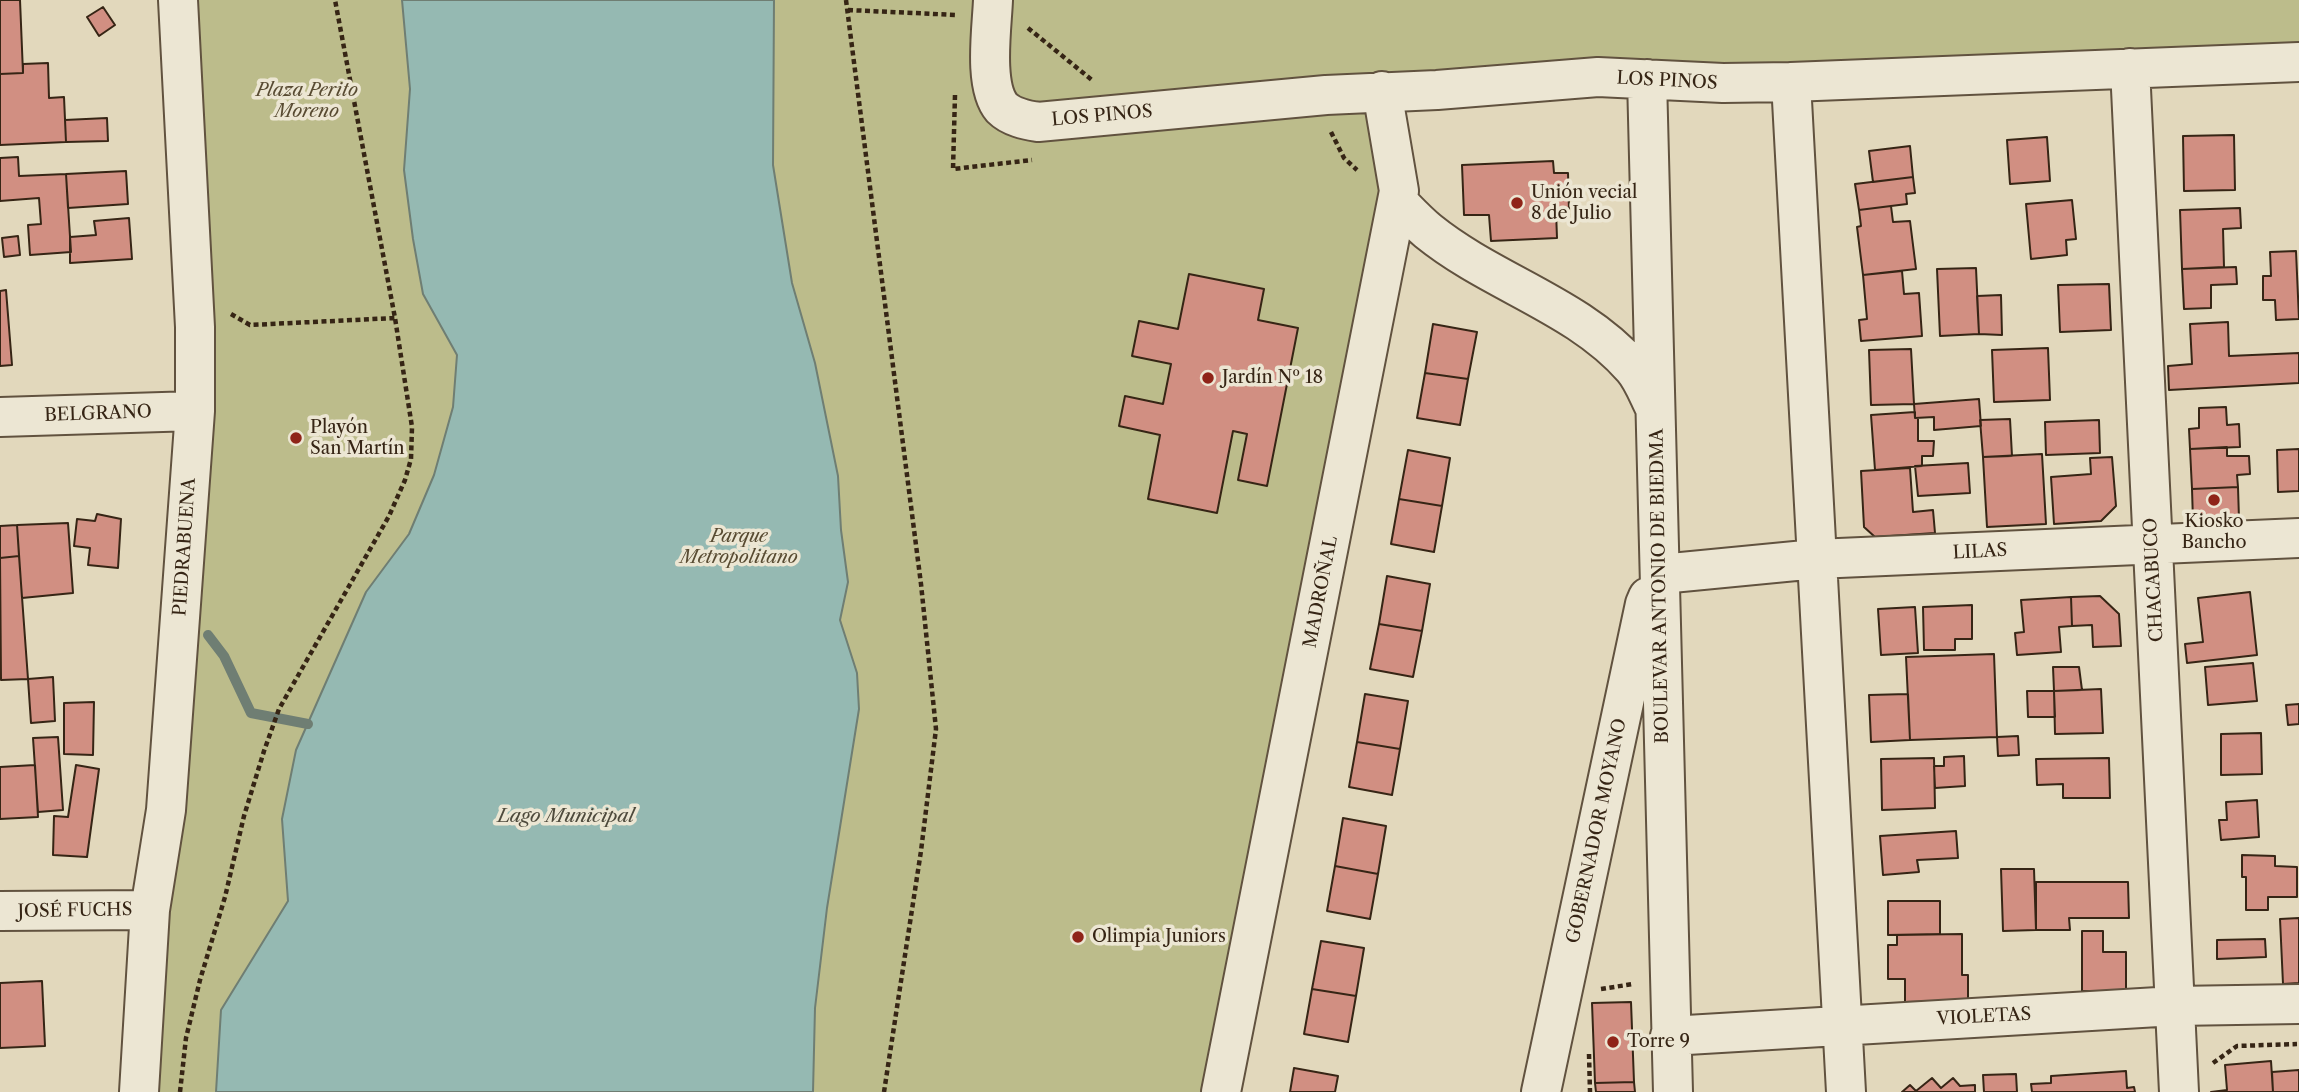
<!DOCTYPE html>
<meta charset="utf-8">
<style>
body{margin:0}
canvas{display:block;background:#e2d8bc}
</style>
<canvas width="2299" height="1092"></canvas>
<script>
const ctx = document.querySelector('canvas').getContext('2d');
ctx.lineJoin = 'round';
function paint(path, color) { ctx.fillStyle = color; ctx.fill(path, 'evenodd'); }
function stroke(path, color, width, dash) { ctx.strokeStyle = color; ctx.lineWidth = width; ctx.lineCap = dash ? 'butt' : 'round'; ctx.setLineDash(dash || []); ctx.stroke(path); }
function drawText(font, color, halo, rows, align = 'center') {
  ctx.font = font + ' "Libre Caslon Text",serif'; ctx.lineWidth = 7; ctx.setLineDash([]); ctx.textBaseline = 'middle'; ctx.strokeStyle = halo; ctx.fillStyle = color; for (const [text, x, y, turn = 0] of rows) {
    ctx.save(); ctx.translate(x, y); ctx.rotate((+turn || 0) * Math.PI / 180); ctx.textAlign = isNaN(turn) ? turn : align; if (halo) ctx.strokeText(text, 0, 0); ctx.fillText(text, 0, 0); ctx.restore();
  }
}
const green = new Path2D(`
 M178,0H2299V62L1382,91L1399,191L1221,1092H139L195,411Z`);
const water = new Path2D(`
 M402,0H774L773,165L792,283L815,363L838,476L841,530L848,582L840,620L857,673L859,709L827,908L815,1008L813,1092H216L221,1010L288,901L282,819L296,750L366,592L409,534L434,475L453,407L457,355L423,294L413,239L404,170L410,89Z`);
const stream = new Path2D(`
 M208,635L224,656L251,713L308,724`);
const building = new Path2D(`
 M0,0H20L23,73L0,74Z
 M103,7L115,25L99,36L87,17Z
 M48,63L49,98L64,97L66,142L0,145V74L23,73V64Z
 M107,118L108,141L66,142L65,120Z
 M2234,135L2235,190L2184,191L2183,136Z
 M2047,137L2050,181L2010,184L2007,140Z
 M1910,146L1913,177L1873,182L1869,151Z
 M18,157L19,176L66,174L71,252L30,255L28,225L41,224L39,198L0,201V158Z
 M1553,161L1554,173H1568L1569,211H1556L1557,238L1491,241L1489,215H1464L1462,165Z
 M126,171L128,204L68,208L66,174Z
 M1913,177L1915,193L1906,194L1907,204L1859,210L1855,184Z
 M2072,200L2076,239L2066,240L2067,255L2031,259L2026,204Z
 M1891,206L1893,222L1910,221L1916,269L1863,275L1857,227L1861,226L1859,210Z
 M2240,208L2241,228L2223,229L2224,267L2182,269L2180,210Z
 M129,218L132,259L70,263V237L96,235L94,221Z
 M18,236L20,255L4,257L2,238Z
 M2296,251L2299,319L2276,320L2275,300H2263V276H2271L2270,252Z
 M2236,267L2237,284L2211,285V308L2184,309L2182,269Z
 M1976,268L1979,334L1940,336L1937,269Z
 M1902,271L1904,294L1919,293L1922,336L1861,341L1859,320L1867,319L1863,275Z
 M1189,274L1264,289L1258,320L1298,328L1267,486L1238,480L1247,434L1233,431L1217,513L1148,499L1160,435L1119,426L1125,396L1163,404L1171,364L1132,356L1139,321L1178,329Z
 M2109,284L2111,330L2060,332L2058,285Z
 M6,290L12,365L0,366V291Z
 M2001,295L2002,335L1979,334L1977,296Z
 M2228,322L2229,356L2299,353V383L2169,390L2168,366L2192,364L2190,324Z
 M1433,324L1477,332L1468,379L1425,373Z
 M2048,348L2050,400L1994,402L1992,350Z
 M1911,349L1914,404L1871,405L1869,350Z
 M1425,373L1468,379L1460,425L1417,418Z
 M1979,399L1981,426L1934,430V417L1915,418L1914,404Z
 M2226,407L2227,425L2239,424L2240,447L2190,449L2189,429L2199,428V408Z
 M1915,412V418H1918V441H1934L1933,456H1922V466L1875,470L1871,415Z
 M2010,419L2012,456L1983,457L1980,420Z
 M2099,420L2100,453L2046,455L2045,422Z
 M2227,447V456H2249L2250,474L2237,475L2238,487L2192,489L2190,449Z
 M2299,449V491L2278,492L2277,450Z
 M1408,450L1450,458L1442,506L1399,499Z
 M2042,454L2046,524L1987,527L1983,457Z
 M2112,457L2116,506L2101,521L2054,524L2051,477L2091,474L2090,458Z
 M1968,463L1970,493L1918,496L1915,466Z
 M1910,468L1913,512L1933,510L1935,533L1875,537L1864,527L1861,471Z
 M2238,487L2239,519L2193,521L2192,489Z
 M1399,499L1442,506L1434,552L1391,544Z
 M97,514L121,519L118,568L88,565L90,548L74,546L77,519L95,521Z
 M68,523L73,593L22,598L17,525Z
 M17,525L19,556L0,558V526Z
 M19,556L28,679L1,680L0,558Z
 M1387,576L1430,584L1422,631L1379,624Z
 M2250,592L2257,655L2187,663L2185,644L2203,642L2198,598Z
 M2100,596L2119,614L2121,646L2093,647L2092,625L2072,626L2071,597Z
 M2071,597L2072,626L2059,627L2061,652L2017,655L2015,633L2024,632L2021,600Z
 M1972,605V639H1955V650H1924L1923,607Z
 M1915,607L1918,653L1881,655L1878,609Z
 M1379,624L1422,631L1413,677L1370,669Z
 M1994,654L1997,737L1910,740L1906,657Z
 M2253,663L2257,701L2208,705L2205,667Z
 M2053,667H2079L2082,690L2054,691Z
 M53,677L55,721L31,723L28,679Z
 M2101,689L2103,733L2055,734L2054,691Z
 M2027,691H2054L2055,717H2028Z
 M1365,694L1408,701L1400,749L1357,742Z
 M1908,694L1910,740L1871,742L1869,695Z
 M94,702L93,755L64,754V703Z
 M2299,704V724L2288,725L2286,705Z
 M2261,733L2262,774L2221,775V734Z
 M2018,736L2019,755L1998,756L1997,737Z
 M58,737L63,810L38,812L33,738Z
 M1357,742L1400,749L1392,795L1349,787Z
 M1964,756L1965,786L1935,788L1934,766H1944V757Z
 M1934,758L1935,808L1882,810L1881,759Z
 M2109,758L2110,798H2063V784L2037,785L2036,759Z
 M35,765L38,817L0,819V767Z
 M76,765L99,769L87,857L53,855L54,816L68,817Z
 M2257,800L2259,837L2221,840L2219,820H2227L2226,802Z
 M1343,818L1386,826L1378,874L1335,866Z
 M1956,831L1958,858L1917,860L1919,872L1883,875L1880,836Z
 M2242,855L2275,856V866L2297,867V897H2268V910H2246V877H2242Z
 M1335,866L1378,874L1370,919L1327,911Z
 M2001,869H2034L2036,930L2003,931Z
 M2036,882H2128L2129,918H2069L2070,930H2036Z
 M1888,901H1940V934L1888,935Z
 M2299,918V983L2283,984L2280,919Z
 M2082,931H2103V952H2126V991H2082Z
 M1962,934V975H1968V1001L1905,1002V979H1888V945H1897V935Z
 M2265,939L2266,957L2217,959V940Z
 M1321,941L1364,948L1356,996L1312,989Z
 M42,981L45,1046L0,1048V983Z
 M1312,989L1356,996L1348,1042L1304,1034Z
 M1631,1002L1634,1082L1595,1083L1592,1003Z
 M2271,1061L2273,1092H2211L2227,1090L2225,1065Z
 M1294,1068L1338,1076L1335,1092H1290Z
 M2299,1070V1092H2273L2272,1072Z
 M2126,1071L2127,1088L2134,1087L2135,1092H2032L2031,1084L2051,1083V1076Z
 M2016,1074L2017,1092H1984L1983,1075Z
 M1932,1078L1941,1088L1953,1078L1960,1086L1975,1085V1092H1902L1910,1085L1916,1091Z
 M1634,1082L1635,1092H1596L1595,1083Z`);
const path = new Path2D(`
 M846,0L921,584L936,729L921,851L884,1092
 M848,10L957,15
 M1028,28L1092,80
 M955,95L953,169L1032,160
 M1331,132L1344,158L1357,170
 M231,314L250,325L395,318
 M1601,989L1633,984
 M1589,1054L1590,1092
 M2213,1063L2237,1046L2297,1044
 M180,1092L186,1038L200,980L225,897L244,816L264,751L279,709L389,516L405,480L411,459L412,427L395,318L335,0`);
const minor = new Path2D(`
 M993,0C992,27 983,86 1002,108C1011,117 1026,120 1038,122L1326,95L1437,90L1598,77L1723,83L1791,82L2299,62
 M2130,68L2179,1092
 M1647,79L1673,1092
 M1791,82L1846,1092
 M1397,201C1407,211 1417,222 1428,231C1492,283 1578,305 1633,368C1642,378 1648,394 1654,406
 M0,417L195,411
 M1661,574L1816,559L2299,538
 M0,911L150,910
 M1670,1036L2175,1006L2299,1004
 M139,1092L150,910L166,810L195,411V327L178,0
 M1221,1092L1399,191L1382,91
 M1541,1092L1645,604L1648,597`);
const markers = [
 [1517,203,7,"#8f2418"],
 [1208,378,7,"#8f2418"],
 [296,438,7,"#8f2418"],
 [2214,500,7,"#8f2418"],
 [1078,937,7,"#8f2418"],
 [1613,1042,7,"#8f2418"]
];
const streetNames = [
 ["LOS PINOS",1667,81,3],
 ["LOS PINOS",1102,116,-5],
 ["BELGRANO",98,414,-2],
 ["PIEDRABUENA",185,547,-86],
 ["LILAS",1980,552,-3],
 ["CHACABUCO",2154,580,-93],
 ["BOULEVAR ANTONIO DE BIEDMA",1660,586,-91],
 ["MADROÑAL",1321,592,-79],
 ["GOBERNADOR MOYANO",1597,831,-78],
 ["JOSÉ FUCHS",75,911,-1],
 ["VIOLETAS",1984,1017,-3]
];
const parkNames = [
 ["Plaza Perito",307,91],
 ["Moreno",307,112],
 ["Parque",739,537],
 ["Metropolitano",739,558]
];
const poiNames = [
 ["Unión vecial",1531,193],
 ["8 de Julio",1531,214],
 ["Jardín Nº 18",1222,378],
 ["Playón",310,428],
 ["San Martín",310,449],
 ["Kiosko",2214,522,"center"],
 ["Bancho",2214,543,"center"],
 ["Olimpia Juniors",1092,937],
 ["Torre 9",1627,1042]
];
const waterNames = [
 ["Lago Municipal",566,817]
];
paint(green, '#bcbc8b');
paint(water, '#95b9b2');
stroke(water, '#6f7e73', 2);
stroke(stream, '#6f7e73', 10);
paint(building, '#d18f82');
stroke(building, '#362515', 2);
stroke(minor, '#61523f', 42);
stroke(path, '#362515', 4.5, [5, 3.5]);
stroke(minor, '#ece6d3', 38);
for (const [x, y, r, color] of markers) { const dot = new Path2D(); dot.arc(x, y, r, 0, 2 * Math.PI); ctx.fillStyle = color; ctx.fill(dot); stroke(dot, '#ece6d3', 2.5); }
drawText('18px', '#362515', '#ece6d3', streetNames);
drawText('italic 18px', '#584b32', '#ece6d3', parkNames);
drawText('18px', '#362515', '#ece6d3', poiNames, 'left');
drawText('italic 19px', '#4e4a3c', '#ece6d3', waterNames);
</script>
